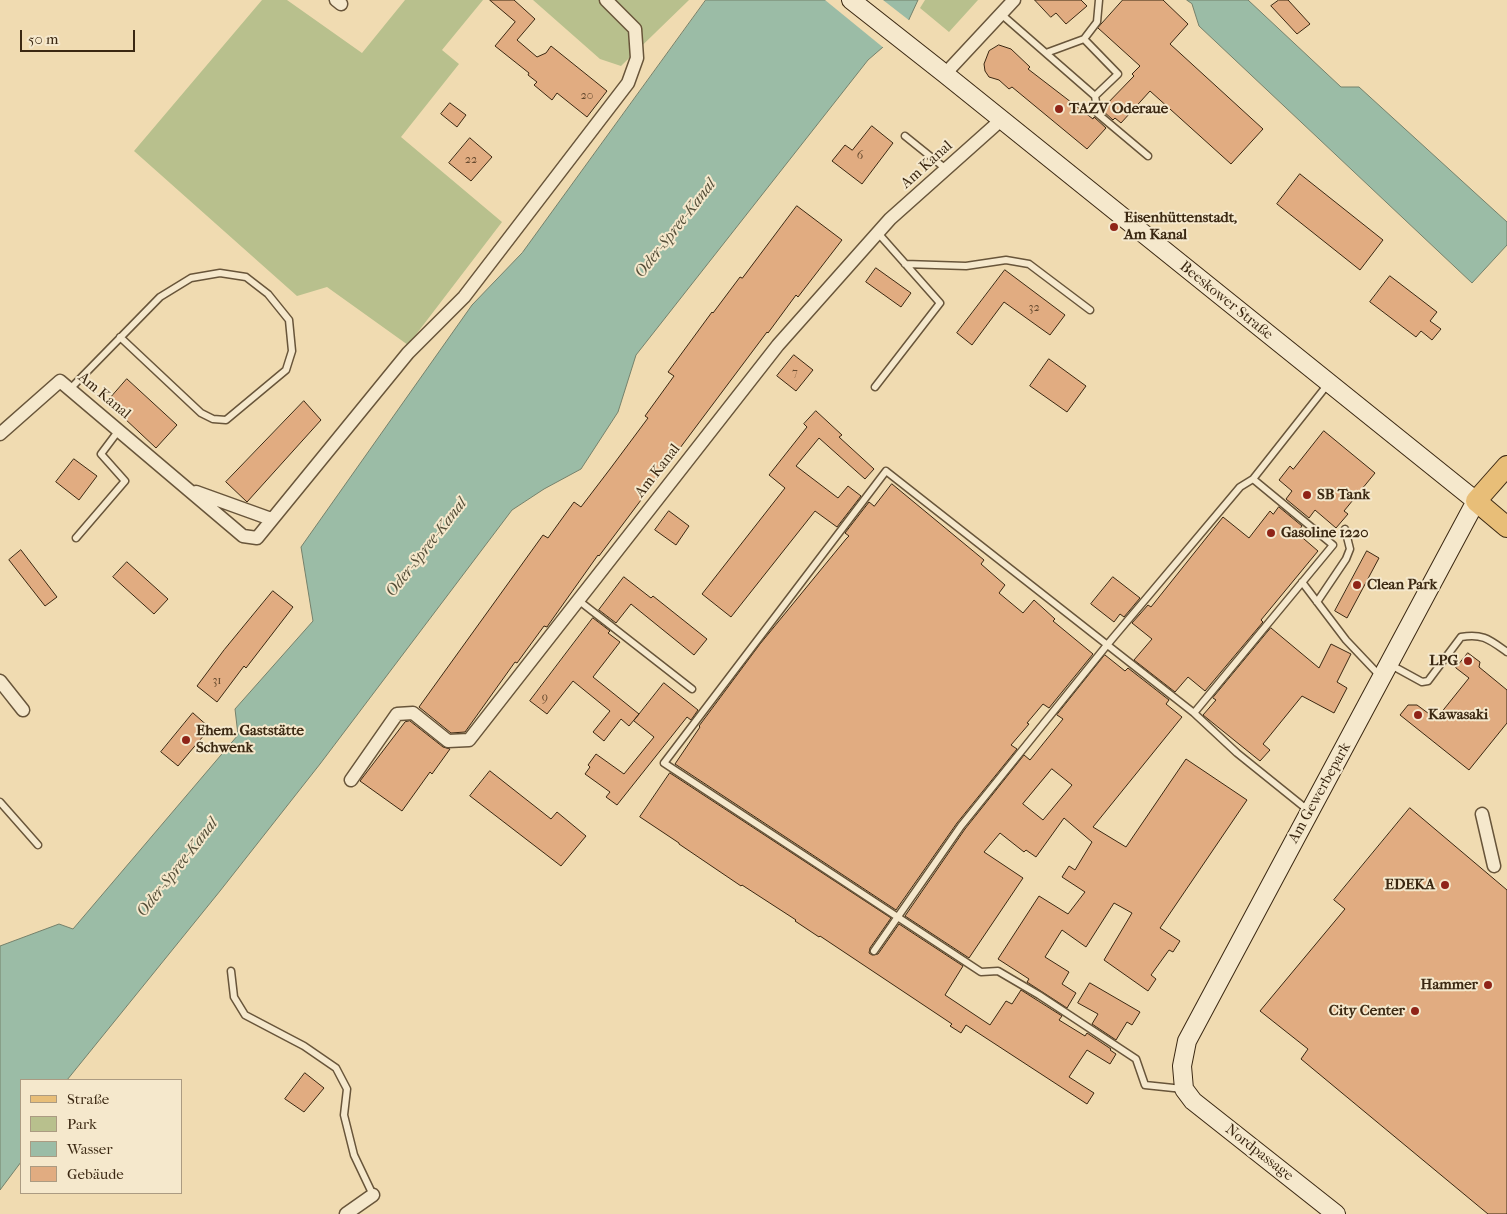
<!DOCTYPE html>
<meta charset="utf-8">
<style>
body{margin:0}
#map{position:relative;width:1507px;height:1214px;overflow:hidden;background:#f0dbb1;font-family:"IM FELL French Canon",serif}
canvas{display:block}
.legend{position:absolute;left:20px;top:1079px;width:162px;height:115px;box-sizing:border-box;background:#f5e8cc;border:1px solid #ab9b82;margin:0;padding:6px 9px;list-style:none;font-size:15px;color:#3b2812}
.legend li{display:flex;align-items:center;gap:10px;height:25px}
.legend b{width:25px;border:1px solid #ab9b82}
.scale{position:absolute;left:20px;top:30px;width:115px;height:22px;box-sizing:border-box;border:2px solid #3b2812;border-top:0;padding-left:6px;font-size:15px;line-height:18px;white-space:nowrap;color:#3b2812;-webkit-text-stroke:4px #f5e8cc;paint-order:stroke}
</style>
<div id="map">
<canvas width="1507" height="1214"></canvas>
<ul class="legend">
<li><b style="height:6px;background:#e8be78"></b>Straße</li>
<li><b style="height:14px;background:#b8c08d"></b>Park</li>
<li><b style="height:14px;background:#9bbca6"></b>Wasser</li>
<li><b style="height:14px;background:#e1ac81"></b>Gebäude</li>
</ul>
<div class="scale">50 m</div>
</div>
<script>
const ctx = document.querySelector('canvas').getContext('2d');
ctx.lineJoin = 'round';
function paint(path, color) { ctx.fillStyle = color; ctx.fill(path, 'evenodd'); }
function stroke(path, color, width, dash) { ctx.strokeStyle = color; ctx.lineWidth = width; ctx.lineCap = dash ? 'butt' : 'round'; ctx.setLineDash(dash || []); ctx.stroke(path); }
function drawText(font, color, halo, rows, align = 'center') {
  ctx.font = font + ' "IM FELL French Canon",serif'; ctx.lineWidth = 4; ctx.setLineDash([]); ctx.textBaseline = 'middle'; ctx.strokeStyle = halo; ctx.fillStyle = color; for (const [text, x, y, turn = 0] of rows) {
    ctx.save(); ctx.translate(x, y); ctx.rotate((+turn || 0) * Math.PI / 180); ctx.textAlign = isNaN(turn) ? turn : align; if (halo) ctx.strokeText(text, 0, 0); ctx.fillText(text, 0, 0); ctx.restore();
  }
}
const green = new Path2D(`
 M262,0H287L362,53L405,0H483L442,50L459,64L401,137L502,222L408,345L327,287L297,296L134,151Z
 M533,0H689L621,66L600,59Z
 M925,0H978L949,32L920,8Z`);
const water = new Path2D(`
 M706,0H918L905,28L868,60L636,355L618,412L581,469L544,489L512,510L320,764L220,891L67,1080H21V1162L0,1190V946L59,924L73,929L238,735L235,709L313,621L301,547L472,305L522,253Z
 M1187,0H1248L1341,87H1359L1507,222V245L1472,283L1199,26L1192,4Z`);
const pier = new Path2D(`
 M825,0H883L910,21L906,30L885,49Z`);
const building = new Path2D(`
 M490,0H514L535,19L517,40L537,57L546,53L551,46L607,91L587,117L557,93L552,100L534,85L537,82L528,75L529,73L495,46L515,22Z
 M1035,0H1081L1087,6L1066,24L1056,13L1051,17Z
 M1123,0H1163L1188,24L1170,44L1263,129L1231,164L1150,91L1121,123L1115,118L1113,120L1103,111L1102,109L1134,76L1132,74L1140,66L1098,28Z
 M1279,0H1288L1310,24L1297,34L1271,6Z
 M999,45L1011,49L1030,67L1028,69L1093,119L1094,117L1106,128L1087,149L1012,87L1009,89L999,80L989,77L985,71L984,64L989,51Z
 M450,103L466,115L457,127L441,114Z
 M872,126L893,143L862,184L832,161L845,145L852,150Z
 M470,138L492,157L471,181L449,163Z
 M1300,174L1383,240L1360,270L1277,204Z
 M797,206L842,240L798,297L796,295L768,333L767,332L599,556L598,555L549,624L547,627L544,626L517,663L515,662L465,732L451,733L419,707L543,535L548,538L574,502L581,507L610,469L648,418L645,416L674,376L668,372L712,312L713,313L740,277L742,278Z
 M876,268L911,293L901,307L866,282Z
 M1005,270L1065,315L1050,335L1004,302L972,345L957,333Z
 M1390,276L1437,312L1430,321L1441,329L1432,340L1421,331L1416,337L1370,302Z
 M794,355L813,370L796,391L777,376Z
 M1049,359L1086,386L1067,412L1030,386Z
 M127,379L177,425L156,448L107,402Z
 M304,401L321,420L247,502L226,482Z
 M816,411L842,435L839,437L874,469L865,479L819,438L796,466L838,498L848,486L861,496L837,527L815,511L731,617L702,594L785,488L769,475L807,427L804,424Z
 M1324,431L1375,473L1344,511L1348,514L1336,528L1315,510L1309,518L1286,499L1292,491L1279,480L1290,466L1293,469Z
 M74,459L97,476L79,500L56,482Z
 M892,484L984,560L981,564L1005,585L999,593L1023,613L1034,600L1055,619L1053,621L1093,654L1049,708L1043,704L1027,723L1029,724L1011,745L1017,749L957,823L896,910L675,764L700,727L699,726L760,644L846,539L849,536L845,533L869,502L874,506Z
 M1279,507L1302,526L1297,533L1318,551L1261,620L1263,622L1205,691L1188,677L1175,692L1134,660L1152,639L1132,623L1148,605L1151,607L1223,517L1249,538L1270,511L1273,514Z
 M669,511L689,526L676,545L655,530Z
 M21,550L57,597L45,606L9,560Z
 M1367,551L1379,558L1347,618L1335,611Z
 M127,562L168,599L154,614L113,577Z
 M624,577L651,598L653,596L707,639L694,655L631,604L616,623L599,610Z
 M1113,577L1140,598L1124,617L1120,614L1114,622L1091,604Z
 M273,591L293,607L246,668L244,666L217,702L197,686L224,650Z
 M593,618L610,631L608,633L620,642L593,677L639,714L629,726L621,719L604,741L593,732L610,711L573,681L547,714L530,701Z
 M1271,628L1319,668L1331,644L1351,654L1337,682L1347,688L1334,713L1302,696L1263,744L1270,750L1260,761L1203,715L1216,700L1213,698Z
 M1468,653L1480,662L1479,667L1507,690V723L1469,770L1400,715L1408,705H1417L1436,719L1469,678L1456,668Z
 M1105,655L1125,671L1128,668L1169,700L1166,704L1182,717L1093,827L1126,847L1186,759L1247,800L1160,928L1180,941L1173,952L1169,950L1151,975L1156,979L1148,991L1104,960L1132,913L1114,903L1086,947L1062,930L1045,957L1069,972L1062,984L1076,993L1067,1008L1027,982L1029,979L998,959L1039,896L1068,914L1085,892L1062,877L1069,866L1075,870L1092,842L1064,818L1036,857L1026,850L1024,852L1000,833L984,852L1023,878L969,958L905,916L965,829L1024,755L1030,760L1063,719L1057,715ZM1052,769L1072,785L1043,820L1023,804Z
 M664,683L698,710L691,720L687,717L617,805L606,797L610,792L585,774L590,767L588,765L596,754L624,774L654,737L634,721Z
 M193,713L210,728L178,766L161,752Z
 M410,721L443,747L450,749L432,774L430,772L402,811L360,781L405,722Z
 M490,771L551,819L557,812L586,836L561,866L470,796Z
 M670,773L891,918L870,948L869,953L872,955L878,954L899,924L963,966L945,995L990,1025L1006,1001L1012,1004L1021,990L1062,1016L1059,1020L1085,1036L1087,1033L1111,1049L1110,1050L1116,1054L1110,1064L1087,1050L1069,1077L1094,1093L1087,1104L966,1025L961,1033L950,1026L952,1024L820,936L819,937L795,921L796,920L742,885L741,886L679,844V843L640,817Z
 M1410,808L1507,890V1214H1488L1301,1059L1308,1049L1260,1011L1345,909L1334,900Z
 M1090,983L1140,1012L1132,1025L1127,1022L1116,1040L1092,1024L1098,1014L1078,1003Z
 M305,1073L324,1088L304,1112L285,1099Z`);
const lane = new Path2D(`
 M1001,14L1095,96L1098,114L1148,156
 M1084,39L1118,74L1095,96
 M1046,53L1084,39L1097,22L1099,0
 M905,136L946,169
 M905,264L966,266L1006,260L1029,264L1090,310
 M875,387L940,303L878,233
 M70,389L160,297L191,278L220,273L246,277L268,294L289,320L292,351L286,370L226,420L213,419L201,413L120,337
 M76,538L125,481L101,454L119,430
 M1302,582L1346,640L1381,677
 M578,600L692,689
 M1317,602L1346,559L1350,549L1345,529
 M1391,665L1422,682L1428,681L1461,637C1483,633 1490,640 1507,652
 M1194,713L1333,545L1253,479
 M0,802L38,845
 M874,951L961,826L1107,645L1240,487L1253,479L1328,384
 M231,971L234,997L245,1015L304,1046L336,1068L347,1089L344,1115L354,1155L373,1195
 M1183,1089L1145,1085L1136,1059L1039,995L998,971L981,972L664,763L886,471L1194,713L1237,753L1309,811`);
const street = new Path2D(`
 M336,0L341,4
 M945,74L1014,0
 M0,434L60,381L243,536L257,538L408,353L464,297L628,83L637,58L635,29L606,0
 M196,492L271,519
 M0,681L23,710
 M351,780L397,714L413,713L448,741L469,740L778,345L890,219L1001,120
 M1482,814L1494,866
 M346,1214L373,1195`);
const secondary = new Path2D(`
 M851,0L945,74L1476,501L1187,1041L1182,1066L1184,1089L1193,1101L1336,1214`);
const primary = new Path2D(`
 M1507,466L1476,501L1507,527`);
const markers = [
 [1059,109,5,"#8f2418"],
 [1114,227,5,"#8f2418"],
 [1307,495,5,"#8f2418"],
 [1271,533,5,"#8f2418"],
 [1357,585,5,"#8f2418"],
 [1468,661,5,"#8f2418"],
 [1418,715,5,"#8f2418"],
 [186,740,5,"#8f2418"],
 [1445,885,5,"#8f2418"],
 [1488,985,5,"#8f2418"],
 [1415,1011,5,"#8f2418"]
];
const numberNames = [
 ["20",587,96],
 ["6",860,156],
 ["22",471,160],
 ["32",1034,308],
 ["7",795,373],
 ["31",217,681],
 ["9",545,698]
];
const poiNames = [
 ["TAZV Oderaue",1069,109],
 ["Eisenhüttenstadt,",1124,218],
 ["Am Kanal",1124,235],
 ["SB Tank",1317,495],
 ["Gasoline 1220",1281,533],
 ["Clean Park",1367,585],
 ["LPG",1458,661,"right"],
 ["Kawasaki",1428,715],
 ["Ehem. Gaststätte",196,731],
 ["Schwenk",196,748],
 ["EDEKA",1435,885,"right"],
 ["Hammer",1478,985,"right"],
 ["City Center",1405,1011,"right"]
];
const streetNames = [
 ["Am Kanal",927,165,-42],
 ["Beeskower Straße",1226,301,39],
 ["Am Kanal",104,396,40],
 ["Am Kanal",658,471,-52],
 ["Am Gewerbepark",1320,793,-61],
 ["Nordpassage",1259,1153,38]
];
const waterNames = [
 ["Oder-Spree-Kanal",676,229,-52],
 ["Oder-Spree-Kanal",427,548,-52],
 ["Oder-Spree-Kanal",178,868,-52]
];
paint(green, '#b8c08d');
paint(water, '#9bbca6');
stroke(water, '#75816b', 1);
paint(pier, '#f0dbb1');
paint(building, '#e1ac81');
stroke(building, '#3b2812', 1);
stroke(lane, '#68553a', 9);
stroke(street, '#68553a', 15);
stroke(secondary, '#3b2812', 20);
stroke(primary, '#3b2812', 22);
stroke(lane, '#f5e8cc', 6);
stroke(street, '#f5e8cc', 12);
stroke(secondary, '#f5e8cc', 18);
stroke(primary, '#e8be78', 20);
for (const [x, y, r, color] of markers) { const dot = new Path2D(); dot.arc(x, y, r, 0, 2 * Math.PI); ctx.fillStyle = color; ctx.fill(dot); stroke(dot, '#f5e8cc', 2); }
drawText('12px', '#64492e', null, numberNames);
drawText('bold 15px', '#3b2812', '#f5e8cc', poiNames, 'left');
drawText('15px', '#3b2812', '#f5e8cc', streetNames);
drawText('italic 16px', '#534d37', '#f5e8cc', waterNames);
</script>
